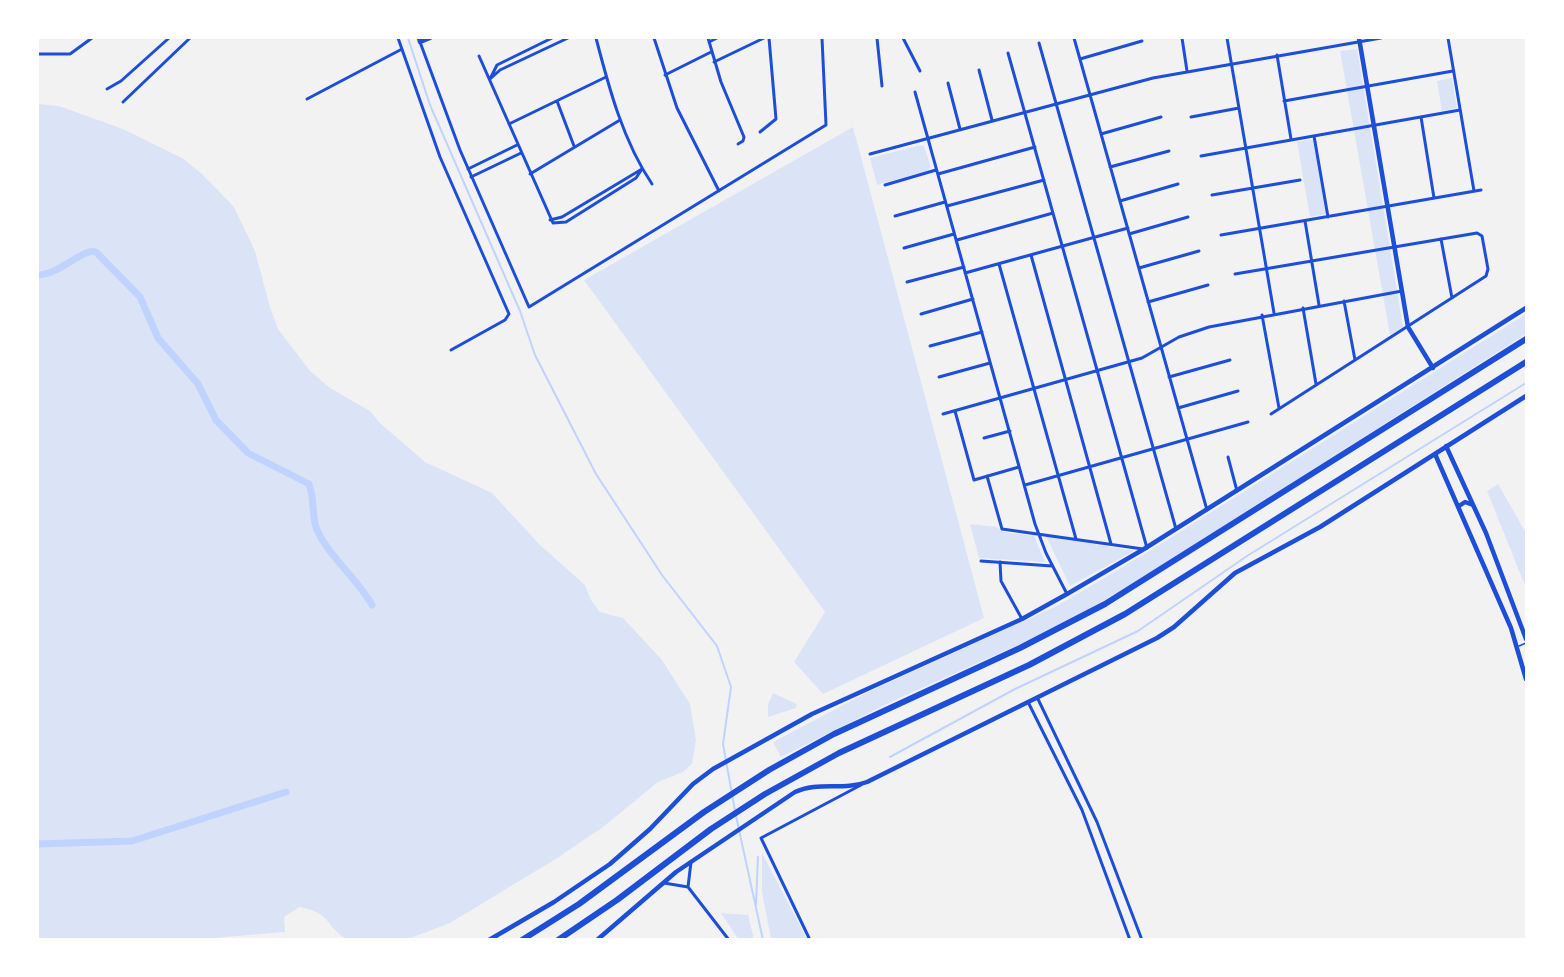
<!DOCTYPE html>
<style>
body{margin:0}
#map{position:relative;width:1564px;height:977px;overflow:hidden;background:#f2f2f2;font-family:Montserrat,sans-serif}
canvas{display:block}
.frame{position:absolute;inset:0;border:39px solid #fff;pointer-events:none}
</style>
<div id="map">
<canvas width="1564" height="977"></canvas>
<div class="frame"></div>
</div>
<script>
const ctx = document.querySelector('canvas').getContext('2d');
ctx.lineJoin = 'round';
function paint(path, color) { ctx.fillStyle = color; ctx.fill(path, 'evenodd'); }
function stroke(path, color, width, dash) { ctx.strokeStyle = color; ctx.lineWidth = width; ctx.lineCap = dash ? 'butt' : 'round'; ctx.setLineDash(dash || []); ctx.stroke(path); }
const green = new Path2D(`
 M1357,49L1403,327L1390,335L1340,51Z
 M1452,78L1457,108L1442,111L1437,81Z
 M38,104L59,106L123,129L182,158L202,174L234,207L255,251L270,307L278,329L310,371L330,388L370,411L380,423L425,462L492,493L540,545L585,585L591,600L600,612L623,618L662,660L690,704L696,740L692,764L683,772L658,782L603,827L554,860L450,923L408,939H346C324,925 332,913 299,907L284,917L285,932L191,940L38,939Z
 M853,127L984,618L823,694L794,662L825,612L584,280Z
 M1314,139L1327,214L1310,217L1297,142Z
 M921,145L924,146L931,167L927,171L877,185L870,158Z
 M1526,314V334L1137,581L1080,614L1038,636L895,700L781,757L773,742L868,692L1057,606L1151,550Z
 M1498,484L1526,533V588L1487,491Z
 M970,524L997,527L1003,532L1034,536L1045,562L979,558Z
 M1046,536L1134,551L1070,586Z
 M773,693L797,704L796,708L768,717V705Z
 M762,853L807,939H771L762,892Z
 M721,913L748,915L754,939H738Z`);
const stream = new Path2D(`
 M408,38L430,105L520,311L535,355L596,474L662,575L717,646L731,687L723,744L735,811
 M890,757L1015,689L1138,631L1247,556L1526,383
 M736,816L763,940
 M756,905L758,857`);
const canal = new Path2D(`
 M38,275C61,274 82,248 96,252L140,297L158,338L198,384L216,420L248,453L309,484C315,499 311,515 317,530C330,558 357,578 372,605
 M38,844L132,841L286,792`);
const service = new Path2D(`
 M1519,646L1526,643`);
const minor = new Path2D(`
 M398,38L440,157L509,314L505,320L451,350
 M596,38C609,88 623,141 652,184
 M654,38L677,108L719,191
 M708,38L721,82L744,137L743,141L738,144
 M877,38L882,86
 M903,38L920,71
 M1074,38L1207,510
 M1182,38L1187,71
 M1227,38L1274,313
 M1448,38L1474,191
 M420,42L460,150L529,307L826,125L822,38
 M709,42L717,38
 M1039,43L1176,529
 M1008,53L1147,548
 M38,54H70L92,38
 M1277,55L1291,139
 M479,56L553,223L566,222L636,178L642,169
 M1080,59L1142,41
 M714,62L764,38
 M979,70L992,120
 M665,75L711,52
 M491,77L497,65L552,38
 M490,79L500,70L568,38
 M948,83L960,129
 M107,89L121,81L169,38
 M915,92L1035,524L1046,553L1067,594
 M307,99L402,49
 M557,101L574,146
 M1284,101L1453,71
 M123,102L190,38
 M1191,117L1239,108
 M1421,117L1434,198
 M509,124L606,77
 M760,132L776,119L769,38
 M1101,134L1161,117
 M1314,136L1328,217
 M870,154L1153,78L1381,38
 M1201,156L1460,110
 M1110,167L1169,151
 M468,169L517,145
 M530,174L620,120
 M938,174L1035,147
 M471,177L521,153
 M885,185L936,170
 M1212,195L1300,180
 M1120,201L1178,184
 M947,206L1044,180
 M895,216L945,202
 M550,220L562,217L642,169
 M1305,221L1319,305
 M1129,234L1188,217
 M1221,235L1481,190
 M1441,239L1452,298
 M957,240L1053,213
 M904,248L954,234
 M1031,255L1111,544
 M999,264L1076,539
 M1139,268L1199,251
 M965,273L1128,228
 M1235,274L1477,233L1482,236L1488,269L1486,276L1271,414
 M907,282L964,267
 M1344,301L1355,360
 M1148,302L1208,285
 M1303,308L1316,384
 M921,314L973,299
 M1262,315L1279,408
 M930,346L982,332
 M939,377L990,363
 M1169,377L1230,360
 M1178,408L1238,391
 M955,411L974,480L1019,467
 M943,414L1142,358L1179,337L1209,327L1402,291
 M984,438L1010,431
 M1228,457L1237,491
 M987,476L1002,529L1143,549
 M1025,485L1248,422
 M981,561L1052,566
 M1000,562L1001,581L1022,619
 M1037,697L1097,822L1142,940
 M1028,702L1082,810L1130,940
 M664,883L688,887L729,940
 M688,887L691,862
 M810,940L761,838L861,785`);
const tertiary = new Path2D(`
 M419,38L420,42L430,38
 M1359,38L1408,327L1433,368
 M1446,446L1486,533L1526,639
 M1435,454L1511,628L1526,679
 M1459,506L1465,502L1473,505
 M489,940L554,902L610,864L650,829L693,784L713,769L812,714L1022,619L1067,594L1144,549L1526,308
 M597,940L676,872L795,792C818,781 843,791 867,782L1157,638L1174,627L1235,573L1320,527L1526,396`);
const motorway = new Path2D(`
 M522,940L579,904L704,812L769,770L834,734L1020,648L1105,604L1526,339
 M558,940L617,900L711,829L765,794L839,753L1029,665L1125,614L1526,362`);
paint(green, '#dbe4f7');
stroke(stream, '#bfd3fe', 2);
stroke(canal, '#bfd3fe', 7);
stroke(service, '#1d4ed8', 1.5);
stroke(minor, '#1d4ed8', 3);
stroke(tertiary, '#1d4ed8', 4.5);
stroke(motorway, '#1d4ed8', 6);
</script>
